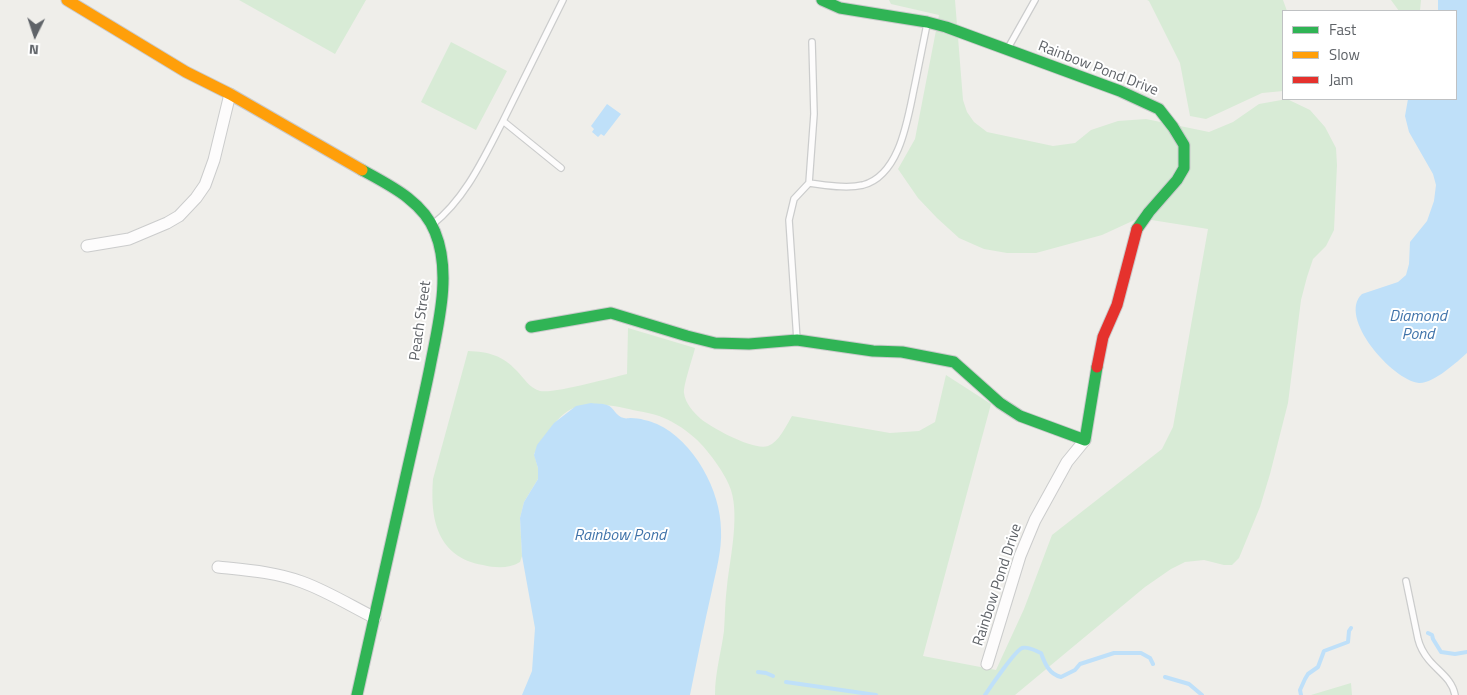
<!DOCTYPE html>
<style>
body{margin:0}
#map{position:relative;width:1467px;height:695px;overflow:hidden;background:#efeeea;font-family:"Titillium Web",sans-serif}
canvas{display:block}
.legend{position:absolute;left:1282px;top:10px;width:175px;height:90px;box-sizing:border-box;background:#fff;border:1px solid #bfc1c3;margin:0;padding:6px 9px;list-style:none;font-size:15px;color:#5f6368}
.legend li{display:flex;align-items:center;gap:10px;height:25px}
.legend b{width:25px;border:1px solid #bfc1c3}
.north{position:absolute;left:10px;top:10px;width:50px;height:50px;-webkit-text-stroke:4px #fff;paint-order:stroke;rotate:184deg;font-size:14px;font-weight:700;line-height:20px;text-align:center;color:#5f6368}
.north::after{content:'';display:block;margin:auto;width:18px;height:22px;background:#5f6368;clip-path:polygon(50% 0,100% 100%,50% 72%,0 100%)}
</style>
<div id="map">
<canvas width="1467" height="695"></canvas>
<ul class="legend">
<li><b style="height:6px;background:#30b455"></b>Fast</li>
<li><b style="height:6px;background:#ff9f0a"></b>Slow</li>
<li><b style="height:6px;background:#e5322d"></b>Jam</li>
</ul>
<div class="north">N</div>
</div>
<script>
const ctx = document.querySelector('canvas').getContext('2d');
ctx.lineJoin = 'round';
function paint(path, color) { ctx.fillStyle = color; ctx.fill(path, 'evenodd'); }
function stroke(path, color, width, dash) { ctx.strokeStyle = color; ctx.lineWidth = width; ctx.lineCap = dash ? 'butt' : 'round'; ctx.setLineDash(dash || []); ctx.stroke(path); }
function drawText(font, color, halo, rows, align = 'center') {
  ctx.font = font + ' "Titillium Web",sans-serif'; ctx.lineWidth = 4; ctx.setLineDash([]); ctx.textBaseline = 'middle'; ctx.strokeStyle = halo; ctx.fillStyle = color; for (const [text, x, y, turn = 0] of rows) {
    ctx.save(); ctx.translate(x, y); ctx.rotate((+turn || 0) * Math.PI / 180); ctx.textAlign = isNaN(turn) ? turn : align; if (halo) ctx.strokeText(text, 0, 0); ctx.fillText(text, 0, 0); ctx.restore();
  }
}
const green = new Path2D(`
 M239,0H366L335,54Z
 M889,0H955L963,100L967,112L974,122L987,132L1053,146L1075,143L1091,130L1118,121L1146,119L1209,132L1233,122L1259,104L1287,99L1310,110L1325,127L1336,148L1337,165L1334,230L1326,246L1313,259L1307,277L1301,300L1288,403L1270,474L1260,507L1239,558L1232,565H1224L1204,560L1185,562L1171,569L1145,587L1015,695H715C715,673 721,653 724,631C725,616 725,601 727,586C730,558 741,511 729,485C723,470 703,443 690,434C683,428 673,422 664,418C654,413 636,411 624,408C569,397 562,410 534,454L538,468V479L524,502L520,518L522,556L520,562C509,569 495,568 483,565C437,557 430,519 433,479L468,351C489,352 502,355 517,371C524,378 529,388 540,391C553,394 610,378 627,374L628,328L695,348C693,357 683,386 684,393C685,403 694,413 701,419C712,428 754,451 768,446C779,442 786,426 792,416L890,433L919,431L935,422L946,375L991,404L923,656L996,670L1024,609L1052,535L1162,449L1173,427L1208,229L1139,218L1102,235L1036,253H1007L984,249L959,238L937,218L918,198L898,169L915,139L939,15L891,4Z
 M1147,0H1283L1287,11H1283V91L1262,93L1206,119L1190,116L1180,63L1149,1Z
 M1391,0H1421L1420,11H1399Z
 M451,42L507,71L476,130L421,102Z
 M1351,683L1352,695H1311Z`);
const water = new Path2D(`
 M1438,0H1467V353C1457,362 1433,384 1419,383C1392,380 1337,317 1362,294L1398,282L1406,275L1409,264L1410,242L1427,221L1434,201L1436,185L1433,174L1409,132L1405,116L1408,99H1456V11H1438Z
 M607,104L621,114L604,136L601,134L598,137L592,132L594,129L591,126Z
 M591,403C596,404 602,403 607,405C614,407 616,417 624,418C626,419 629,418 631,418C639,418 650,421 657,424C694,441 721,491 721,530C722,550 716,571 712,590C704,625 697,660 690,695H522L532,671L535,628L522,556L520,518L524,502L538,479V468L534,455L537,445L554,423L576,406Z`);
const stream = new Path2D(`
 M1428,633L1432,635L1433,639L1441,652L1455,654L1467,652
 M758,672L766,673L773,676
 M1165,677L1189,684L1202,695
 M786,682L876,695
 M985,695C991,686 1015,651 1022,648C1028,646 1036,651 1041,653C1045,664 1049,674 1061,677L1075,670L1080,664L1114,653H1141L1150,658L1153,664
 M1301,695L1300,690L1305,679L1308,674L1318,667L1324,651L1348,642L1349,631L1351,628`);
const lane = new Path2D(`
 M1008,48L1035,0
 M503,121L563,0
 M809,183C826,185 846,189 863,185C901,175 908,116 915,84C919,64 923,44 927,24
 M433,224C466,198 484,157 503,121L561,168
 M797,340L789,220L794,199L809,183L814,114L812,42
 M1406,581L1418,639C1420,647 1424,654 1429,660C1439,672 1452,679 1455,695`);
const street = new Path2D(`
 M87,246L129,239L167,223L179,216L196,198L205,185L214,160L230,94
 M218,567C246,570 275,572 302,582C327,591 351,606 375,618
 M987,664L1020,556L1035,520L1067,462L1085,440`);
const fast = new Path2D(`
 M822,0L840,8L927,22L946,27L1120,91L1159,109L1173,127L1184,145V168L1177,180L1149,212L1137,229
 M531,327L611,313L687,336L715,343L749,344L797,340L873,351L902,352L954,362L1000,403L1020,416L1085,440L1097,367
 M357,695C373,626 388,557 403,489C412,448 422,407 430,367C438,325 452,273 435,232C423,201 389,185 362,170`);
const slow = new Path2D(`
 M67,0L186,72L230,94L362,170`);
const jam = new Path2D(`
 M1097,367L1103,337L1117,305L1137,229`);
const streetNames = [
 ["Rainbow Pond Drive",1098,69,21],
 ["Peach Street",421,321,-82],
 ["Rainbow Pond Drive",998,585,-72]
];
const waterNames = [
 ["Diamond",1418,317],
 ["Pond",1418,335],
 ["Rainbow Pond",620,536]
];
paint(green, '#d8ebd6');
paint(water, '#bfe0f9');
stroke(stream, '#bfe0f9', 4);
stroke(lane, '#cbcccc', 8);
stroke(street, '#cbcccc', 13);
stroke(fast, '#cacacb', 13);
stroke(slow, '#cacacb', 13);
stroke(jam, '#cacacb', 13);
stroke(lane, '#fdfcfc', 5.5);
stroke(street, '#fdfcfc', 11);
stroke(fast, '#30b455', 11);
stroke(slow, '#ff9f0a', 11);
stroke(jam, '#e5322d', 11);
drawText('15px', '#5f6368', '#fff', streetNames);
drawText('italic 16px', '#4174aa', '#fff', waterNames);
</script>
